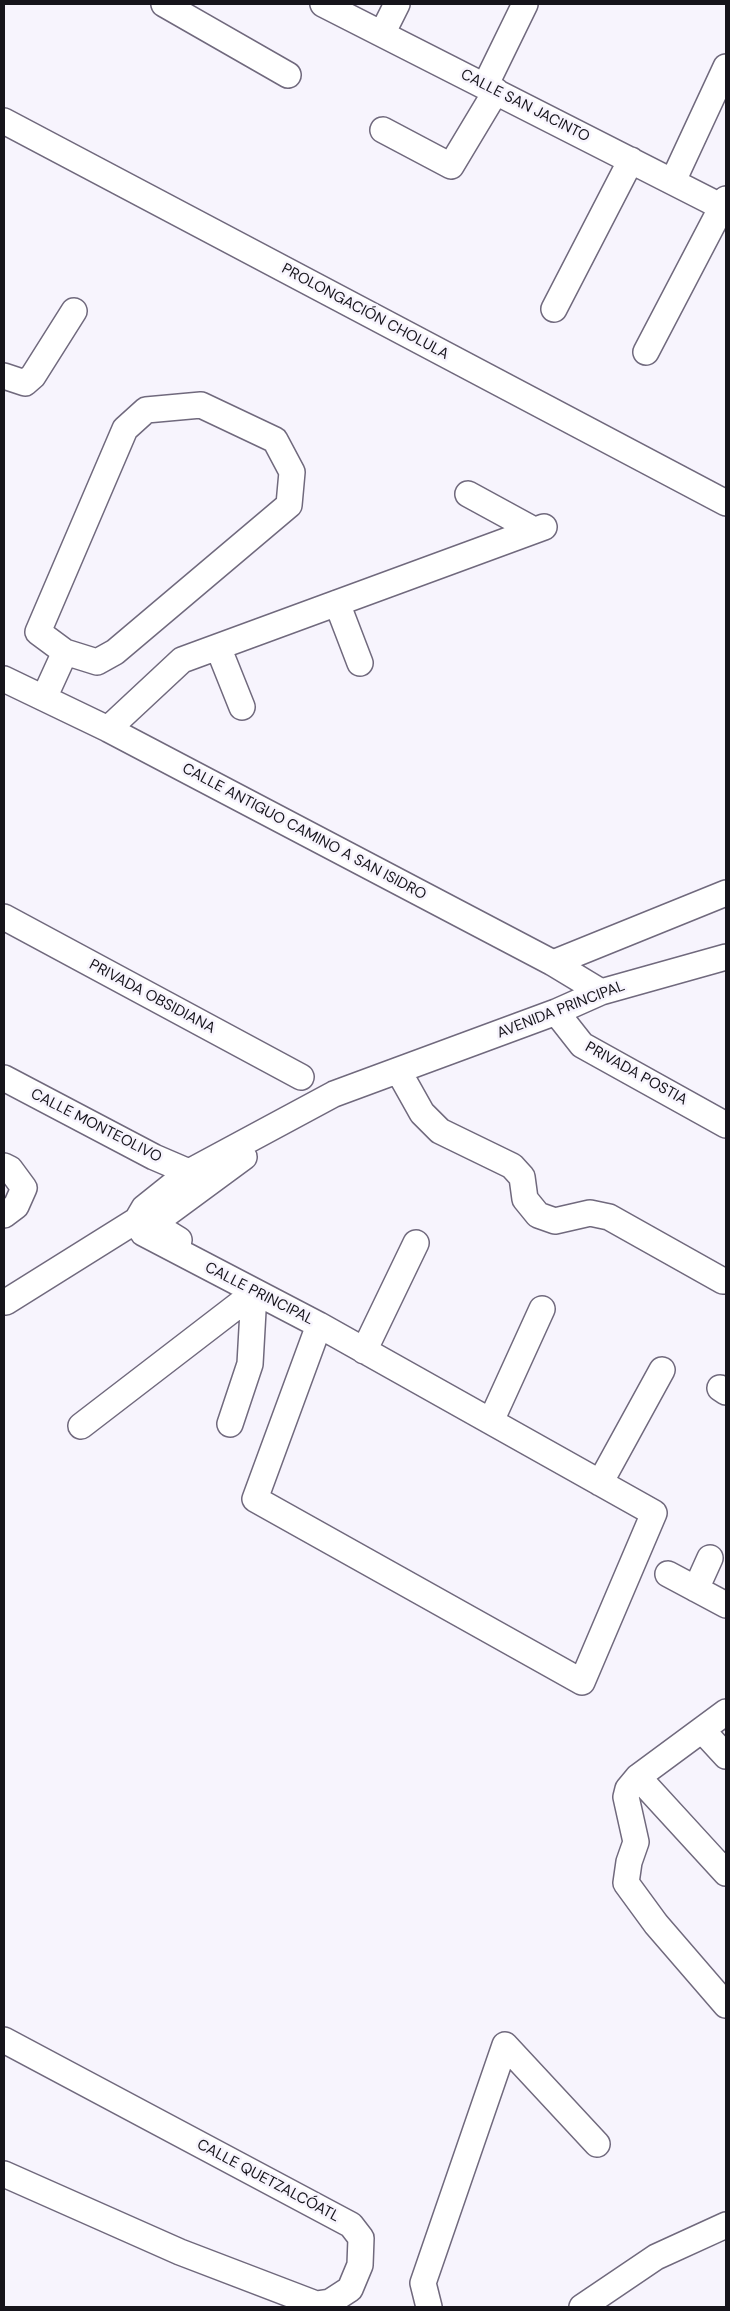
<!DOCTYPE html>
<meta charset="utf-8">
<style>
body{margin:0}
#map{position:relative;width:730px;height:2311px;overflow:hidden;background:#f7f4fd;font-family:"DM Sans",sans-serif}
canvas{display:block}
.frame{position:absolute;inset:0;border:5px solid #16141b;pointer-events:none}
</style>
<div id="map">
<canvas width="730" height="2311"></canvas>
<div class="frame"></div>
</div>
<script>
const ctx = document.querySelector('canvas').getContext('2d');
ctx.lineJoin = 'round';
function stroke(path, color, width, dash) { ctx.strokeStyle = color; ctx.lineWidth = width; ctx.lineCap = dash ? 'butt' : 'round'; ctx.setLineDash(dash || []); ctx.stroke(path); }
function drawText(font, color, halo, rows, align = 'center') {
  ctx.font = font + ' "DM Sans",sans-serif'; ctx.lineWidth = 5; ctx.setLineDash([]); ctx.textBaseline = 'middle'; ctx.strokeStyle = halo; ctx.fillStyle = color; for (const [text, x, y, turn = 0] of rows) {
    ctx.save(); ctx.translate(x, y); ctx.rotate((+turn || 0) * Math.PI / 180); ctx.textAlign = isNaN(turn) ? turn : align; if (halo) ctx.strokeText(text, 0, 0); ctx.fillText(text, 0, 0); ctx.restore();
  }
}
const minor = new Path2D(`
 M164,4L288,75
 M323,4L726,209
 M382,34L397,4
 M485,86L525,4
 M4,121L726,503
 M383,130L451,166L496,91
 M673,181L726,67
 M554,309L631,160
 M646,352L726,199
 M4,376L25,383L33,376L74,311
 M201,405L275,440L292,472L289,505L115,652L97,662L65,652L38,632L125,429L146,410Z
 M468,494L534,530
 M337,603L360,663
 M218,647L242,707
 M4,679L108,729L553,963L601,992
 M44,698L65,652
 M108,729L182,660L544,527
 M4,917L301,1077
 M553,963L726,893
 M556,1012L582,1045L726,1125
 M399,1072L422,1113L440,1131L512,1166L522,1177L525,1199L538,1215L555,1221L590,1213L609,1217L723,1281
 M4,1078L154,1157L189,1172
 M4,1166L10,1169L24,1188L16,1206L4,1215
 M137,1220L143,1233L319,1325L654,1513L582,1682L255,1499L319,1325
 M179,1240L153,1224L244,1157
 M6,1302L137,1220L144,1208L189,1172L334,1094L556,1012L601,992L726,957
 M364,1351L416,1243
 M720,1388L726,1392
 M491,1421L542,1309
 M230,1424L250,1364L254,1293
 M81,1426L254,1293L234,1309
 M600,1483L662,1370
 M668,1574L726,1605
 M696,1589L710,1558
 M726,1712L638,1777L628,1789L626,1797L636,1842L629,1862L626,1883L656,1924L726,2005
 M702,1730L726,1756
 M638,1777L726,1873
 M4,2040L351,2225L361,2238L360,2265L350,2289L330,2302L316,2304L180,2252L4,2174
 M429,2307L423,2283L505,2045L597,2144
 M582,2307L656,2257L726,2225`);
const streetNames = [
 ["CALLE SAN JACINTO",525,106,27],
 ["PROLONGACIÓN CHOLULA",365,312,28],
 ["CALLE ANTIGUO CAMINO A SAN ISIDRO",304,832,28],
 ["PRIVADA OBSIDIANA",152,997,28],
 ["AVENIDA PRINCIPAL",561,1010,-21],
 ["PRIVADA POSTIA",636,1074,29],
 ["CALLE MONTEOLIVO",96,1126,27],
 ["CALLE PRINCIPAL",259,1294,27],
 ["CALLE QUETZALCÓATL",268,2181,28]
];
stroke(minor, '#70697d', 28);
stroke(minor, '#fff', 25);
drawText('15px', '#16141b', '#f7f4fd', streetNames);
</script>
